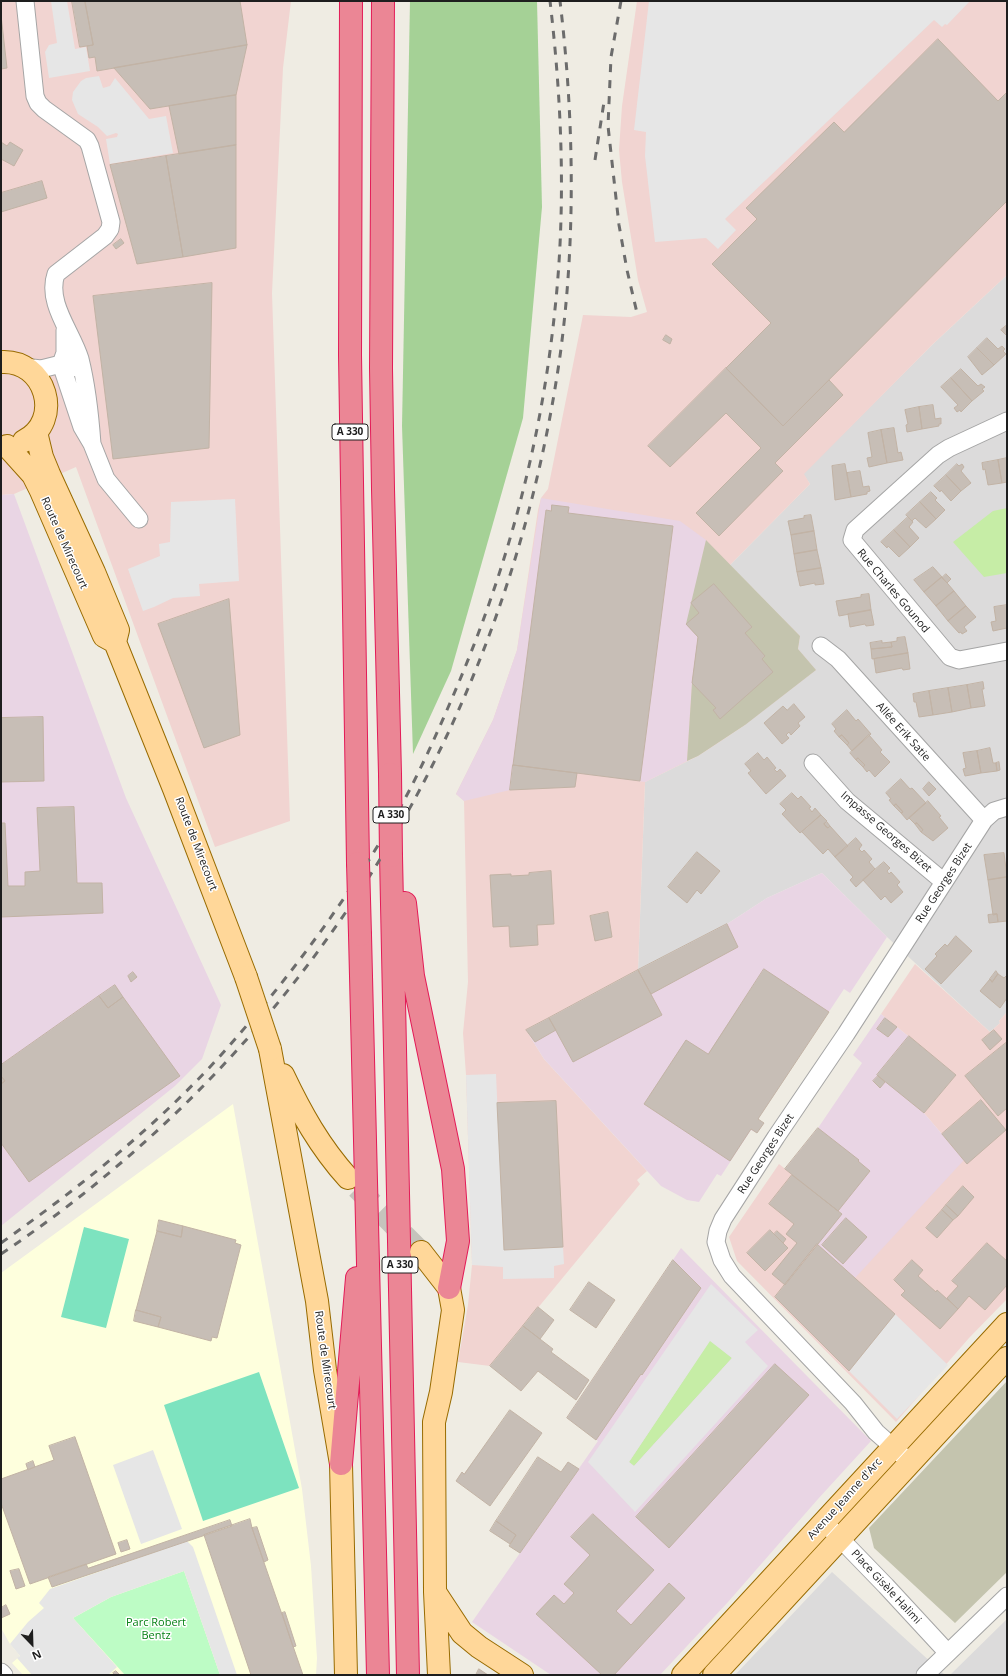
<!DOCTYPE html>
<meta charset="utf-8">
<style>
body{margin:0}
#map{position:relative;width:1008px;height:1676px;overflow:hidden;background:#efece3;font-family:"Open Sans",sans-serif}
canvas{display:block}
.frame{position:absolute;inset:0;border:2px solid #1e1e1e;pointer-events:none}
.north{position:absolute;left:12px;top:1624px;width:40px;height:40px;-webkit-text-stroke:3px #fff;paint-order:stroke;rotate:157deg;font-size:11px;font-weight:700;line-height:16px;text-align:center;color:#1e1e1e}
.north::after{content:'';display:block;margin:auto;width:14px;height:18px;background:#1e1e1e;clip-path:polygon(50% 0,100% 100%,50% 72%,0 100%)}
</style>
<div id="map">
<canvas width="1008" height="1676"></canvas>
<div class="frame"></div>
<div class="north">N</div>
</div>
<script>
const ctx = document.querySelector('canvas').getContext('2d');
ctx.lineJoin = 'round';
function paint(path, color) { ctx.fillStyle = color; ctx.fill(path, 'evenodd'); }
function stroke(path, color, width, dash) { ctx.strokeStyle = color; ctx.lineWidth = width; ctx.lineCap = dash ? 'butt' : 'round'; ctx.setLineDash(dash || []); ctx.stroke(path); }
function drawText(font, color, halo, rows, align = 'center') {
  ctx.font = font + ' "Open Sans",sans-serif'; ctx.lineWidth = 3; ctx.setLineDash([]); ctx.textBaseline = 'middle'; ctx.strokeStyle = halo; ctx.fillStyle = color; for (const [text, x, y, turn = 0] of rows) {
    ctx.save(); ctx.translate(x, y); ctx.rotate((+turn || 0) * Math.PI / 180); ctx.textAlign = isNaN(turn) ? turn : align; if (halo) ctx.strokeText(text, 0, 0); ctx.fillText(text, 0, 0); ctx.restore();
  }
}
const residential = new Path2D(`
 M1007,275V1012L999,1021L1000,1023L990,1032L887,937L822,873L767,898L727,924L638,970L645,782L698,756L745,725L798,649L800,636L730,565L810,484L803,474L933,344Z
 M832,1572L945,1675H735Z
 M1007,1619V1675H950Z`);
const commercial = new Path2D(`
 M1,1H291L283,68L272,293L290,821L215,847L76,467L14,494L1,495Z
 M637,1H1007V275L933,344L804,474L810,484L730,565L800,636L798,649L816,670L745,725L721,741L698,756L645,782L638,970L526,1030L544,1059L647,1171L637,1180L640,1184L490,1366L458,1362L468,1305L472,1265L466,1075L463,1033L468,982L464,801L456,794L493,720L517,650L538,510L541,498L548,489L583,315L631,317L647,312L638,280L622,182L619,150L622,106Z
 M915,964L990,1032L1000,1023L999,1021L1007,1012V1299L969,1338L896,1422L737,1261L729,1237L779,1164L842,1214L964,1160L924,1113L956,1075L881,1014Z`);
const industrial = new Path2D(`
 M14,494L126,798L221,1005L202,1059L175,1086L1,1226V495Z
 M541,498L680,521L706,540L700,566L698,637L692,683L687,761L645,782L577,773L575,787L510,790L464,801L456,794L493,720L517,650Z
 M822,873L887,937L850,993L844,989L758,1119L764,1123L757,1133L751,1130L721,1176L717,1174L699,1202L687,1200L661,1186L544,1059L526,1030L727,924L767,898Z
 M881,1014L956,1075L924,1113L964,1160L855,1278L817,1244L842,1214L785,1169L818,1128L862,1063L853,1055Z
 M681,1248L871,1441L818,1499L728,1602L660,1675H551L472,1622L598,1441L567,1418Z`);
const education = new Path2D(`
 M233,1104L302,1489L311,1566L317,1658L316,1675H23L12,1663L20,1656L10,1644L1,1628V1273Z`);
const construction = new Path2D(`
 M706,540L800,636L798,649L816,670L745,725L698,756L687,761L692,683L698,637L686,624Z
 M1007,1381V1572L955,1623L874,1548L869,1528Z`);
const grass = new Path2D(`
 M1007,508V573L984,577L953,542L993,511Z
 M710,1340L732,1358L634,1466L629,1462Z`);
const forest = new Path2D(`
 M410,1H537L542,207L523,418L451,671L413,754L402,426Z`);
const park = new Path2D(`
 M184,1571L220,1675H125L73,1618L111,1597Z`);
const pitch = new Path2D(`
 M84,1227L129,1239L106,1328L61,1317Z
 M259,1372L299,1488L203,1521L164,1405Z`);
const parking = new Path2D(`
 M51,1H67L75,49L86,47L90,71L49,78L45,52L49,45L57,43Z
 M649,1L923,2L970,1L947,25L945,24L942,27L934,20L725,219L736,230L718,249L706,238L655,242L645,156L646,132L634,130Z
 M99,76L103,88L110,86L115,78L149,119L166,116L173,153L110,164L106,139L117,137L118,134L116,133L107,136L98,127L78,114L72,100L73,92L81,81L86,78Z
 M235,499L239,581L199,584L200,596L173,598L154,607L143,611L128,569L160,556L159,544L170,542L171,502Z
 M496,1074L504,1250L563,1247L564,1264L554,1266V1278L503,1279V1267L472,1265L466,1075Z
 M711,1284L758,1330L745,1342L768,1366L635,1512L588,1462ZM710,1341L732,1358L634,1466L629,1462Z
 M895,1314L948,1365L897,1419L849,1371Z
 M153,1450L182,1529L141,1544L113,1465Z
 M187,1541L193,1547L237,1675H220L184,1571L111,1597L73,1618L117,1667L108,1675H32L17,1658L20,1656L10,1644L28,1622L44,1608L39,1603L50,1589Z`);
const building = new Path2D(`
 M72,1H85L93,45L80,47Z
 M85,1H240L247,45L97,71L95,57L89,58L87,46L93,45Z
 M1,15L7,68L1,69Z
 M938,39L998,101L1007,92V201L783,426L726,368L771,323L712,264L757,219L746,208L834,122L844,132Z
 M247,45L236,95L150,109L114,68Z
 M236,95V145L179,154L169,106Z
 M1,142L7,146L10,142L23,150L14,166L1,159Z
 M236,145V248L183,257L166,156Z
 M166,156L183,257L137,264L110,165Z
 M42,181L47,198L1,212V193Z
 M121,239L124,243L116,249L113,245Z
 M212,283L209,448L113,459L93,296Z
 M1007,325V336L1001,330Z
 M666,335L672,339L670,344L663,340Z
 M987,338L998,349L1002,346L1005,349L1003,351L1006,354L994,365L977,348Z
 M977,348L994,365L982,375L968,357Z
 M726,368L783,426L829,380L843,395L775,463L783,471L719,536L696,513L761,448L726,413L670,467L648,446Z
 M961,369L978,386L981,384L985,387L982,389L984,391L972,401L951,378Z
 M951,378L972,401L961,412L960,410L957,412L954,408L958,405L941,387Z
 M933,405L935,419L941,418V424H939V426L922,429L919,407Z
 M919,407L922,429L907,432L906,425L908,424L905,410Z
 M894,428L898,453L901,452L903,460L887,463L881,430Z
 M881,430L887,463L869,467L867,458L872,457L868,433Z
 M1007,458V482L1002,483L998,460Z
 M998,460L1002,483L988,485L985,469L983,470L982,463Z
 M845,464L851,497L835,500L832,466Z
 M957,464L959,466L962,464L964,467L961,471L971,483L961,491L946,475Z
 M860,471L863,487L869,486L870,491L867,492V494L851,497L847,473Z
 M946,475L961,491L951,501L941,490L940,492L934,486Z
 M931,492L937,498L935,500L945,510L936,519L920,502Z
 M920,502L936,519L926,528L915,518L912,521L906,515Z
 M552,505L569,507L568,513L673,526L640,781L513,765L546,510L551,511Z
 M811,515L814,531L791,535L788,521L804,518V516Z
 M908,517L913,522L909,527L919,538L910,547L894,530Z
 M894,530L910,547L899,557L888,546L887,548L881,542Z
 M814,531L817,550L794,554L791,535Z
 M817,550L821,568L797,572L794,554Z
 M933,567L942,577L924,592L914,580Z
 M821,568L824,584L815,585V583L800,586L797,572Z
 M946,574L951,579L947,583L942,578Z
 M942,577L954,591L936,606L924,592Z
 M714,584L752,627L745,633L765,656L762,659L773,672L720,719L713,710L716,708L692,683L698,637L686,624L699,613L691,603Z
 M954,591L966,606L948,621L936,606Z
 M869,594L871,610L839,616L836,601L861,597V595Z
 M229,599L240,735L204,748L158,624Z
 M1007,605V628L993,631L991,622L996,621L994,607Z
 M966,606L976,617L964,627L967,631L962,634L961,632L959,633L948,621Z
 M871,610L874,625L866,626L865,624L850,627L848,614Z
 M905,637L908,653L872,659L871,649L892,647L891,642L897,641V638Z
 M882,641V643L891,642L892,647L871,649L870,643Z
 M908,653L910,669L903,670L902,668L876,673L874,659Z
 M983,682L984,689H982L985,706L971,708L967,685Z
 M967,685L971,708L952,712L948,688Z
 M948,688L952,712L933,715L929,691Z
 M929,691L933,715L919,717L916,702H914L913,694Z
 M794,704L805,717L798,723L800,726L791,735L789,732L786,735L789,738L782,744L764,723L783,706L787,710Z
 M847,710L856,721L858,719L871,734L852,751L847,745L849,743L842,735L839,737L834,731L836,729L832,724Z
 M43,717L44,781L1,782V718Z
 M842,735L849,743L847,745L839,737Z
 M869,735L882,750L880,752L890,762L875,777L869,770L867,772L863,767L865,765L858,758L856,760L850,753Z
 M990,748L993,763H996L997,771L981,773L977,751Z
 M977,751L981,773L965,776L963,769L966,768L963,753Z
 M758,753L764,760L767,757L776,768L774,769L777,772L780,769L786,776L766,794L748,773L751,771L745,764Z
 M858,758L865,765L863,767L856,760Z
 M999,762L1000,770L997,771L996,763Z
 M513,765L577,773L575,787L510,790Z
 M901,779L910,789L912,788L926,803L907,820L901,813L903,812L896,804L894,806L889,800L891,799L886,793Z
 M929,782L936,789L929,796L923,789Z
 M792,793L798,799L801,796L811,807L809,808L812,812L815,808L821,815L800,833L782,814L786,810L780,804Z
 M928,801L941,816L939,817L948,828L933,841L921,832L923,830L917,823L915,824L909,818Z
 M896,804L903,812L901,813L894,806Z
 M74,807L77,883H102L103,913L1,917V823H5L8,886H25V872L40,871L37,808Z
 M821,815L827,821L824,824L826,827L828,828L830,826L848,846L835,857L828,849L823,854L802,832Z
 M827,822L830,826L828,828L824,824Z
 M917,823L923,830L921,832L915,824Z
 M856,838L862,845L859,849L862,852L864,850L872,859L869,862L875,869L856,887L850,880L853,877L835,857Z
 M697,852L720,871L701,894L697,890L687,903L668,887Z
 M1004,853L1007,877L988,880L984,855Z
 M884,862L890,868L887,871L889,874L891,872L900,882L897,885L903,892L891,903L885,896L881,900L863,880Z
 M551,871L554,924L537,925L538,945L510,947L509,926L493,927L490,875L511,874V876L529,875V873Z
 M1007,877V921L998,922L997,914L993,915L988,880Z
 M608,912L612,937L595,941L590,916Z
 M997,914L998,922L989,923L988,915Z
 M727,924L738,947L651,994L638,970Z
 M956,936L972,951L941,984L925,969L937,956L935,954L945,944L947,946Z
 M764,969L829,1012L758,1119L764,1123L757,1133L751,1129L730,1161L644,1104L686,1040L708,1054Z
 M638,970L662,1015L573,1062L549,1018Z
 M996,971L998,974L992,982L990,979Z
 M133,972L137,977L131,982L128,976Z
 M998,974L1004,978L1007,975V998L1000,1008L980,991L990,979L992,982Z
 M115,985L123,997L108,1008L99,996Z
 M99,996L108,1008L123,997L180,1076L29,1182L1,1143V1084L5,1081L1,1076V1065Z
 M549,1018L556,1030L535,1042L526,1030Z
 M885,1018L897,1027L888,1037L877,1029Z
 M994,1030L1002,1039L990,1050L982,1040Z
 M909,1036L956,1075L924,1113L877,1075Z
 M1007,1042V1108L998,1116L965,1076Z
 M1,1076L5,1081L1,1084Z
 M878,1076L885,1082L880,1088L873,1081Z
 M981,1100L1006,1130L967,1164L942,1134Z
 M556,1101L563,1247L504,1250L497,1103Z
 M818,1128L859,1160L858,1161L870,1171L838,1211L785,1169Z
 M792,1175L842,1214L785,1285L772,1274L797,1243L786,1234L794,1224L769,1204Z
 M963,1186L974,1197L958,1216L946,1205Z
 M946,1205L958,1216L953,1220L942,1210Z
 M942,1210L953,1220L937,1238L926,1228Z
 M846,1218L867,1237L843,1264L822,1245Z
 M159,1220L183,1226L181,1237L157,1231Z
 M183,1226L236,1240L235,1243L241,1245L217,1338L212,1337L211,1341L158,1327L161,1317L136,1310L157,1231L181,1237Z
 M770,1230L788,1248L765,1271L747,1253Z
 M777,1231L786,1239L783,1243L774,1234Z
 M987,1243L1007,1261V1285L985,1310L969,1296L958,1309L947,1298L958,1286L952,1281Z
 M817,1244L895,1314L849,1371L775,1297Z
 M673,1260L701,1288L642,1375L641,1374L596,1440L567,1418Z
 M912,1260L923,1270L918,1276L936,1292L937,1290L958,1309L940,1329L901,1295L905,1291L894,1280Z
 M589,1282L615,1300L596,1328L570,1310Z
 M538,1307L554,1320L540,1339L523,1326Z
 M136,1310L161,1317L158,1327L134,1321Z
 M523,1326L553,1349L551,1352L589,1380L576,1400L538,1371L521,1391L490,1366Z
 M775,1364L809,1395L669,1548L636,1517Z
 M510,1410L542,1433L490,1506L456,1481L462,1472L464,1474Z
 M75,1437L116,1554L30,1584L1,1503V1479L54,1460L49,1446Z
 M538,1457L561,1472L568,1462L579,1469L520,1553L509,1546L516,1535L496,1521Z
 M33,1461L35,1467L28,1470L26,1464Z
 M593,1514L654,1570L616,1611L631,1625L669,1583L685,1598L614,1675H602L536,1614L554,1595L564,1604L574,1593L564,1584L590,1555L571,1537Z
 M250,1519L252,1528L303,1675H251L204,1535Z
 M230,1520L232,1526L52,1587L48,1577L86,1564L88,1568Z
 M496,1521L516,1535L510,1544L490,1531Z
 M257,1527L268,1560L264,1562L252,1528Z
 M127,1540L130,1549L121,1552L118,1543Z
 M19,1569L25,1586L16,1589L10,1571Z
 M6,1605L10,1614L1,1618V1608Z
 M285,1612L296,1646L293,1647L282,1613Z
 M479,1669L488,1675H476Z
 M116,1671L120,1675H115L113,1673Z`);
const majorTunnel = new Path2D(`
 M357,1188L421,1252`);
const minor = new Path2D(`
 M25,1L35,96L38,103L44,109L87,140L90,146L111,222L110,229L105,236L56,274C46,303 72,332 80,359C87,387 90,416 92,444
 M65,330V353L61,364L82,427L92,444L106,479L139,519
 M24,367L41,369L61,364L72,368
 M1007,421L949,448L938,455L855,530L852,540L950,657L959,660L1007,651
 M821,646L838,659L984,820
 M813,763L847,801L944,882
 M902,1455L876,1432L853,1403L732,1276L722,1260L716,1242L718,1231L723,1219L776,1137L846,1034L984,820L994,811L1007,807
 M824,1522L886,1586L947,1652
 M1,1672L4,1675
 M925,1675L1007,1596`);
const major = new Path2D(`
 M1,362C46,359 64,421 24,441
 M36,432L42,457L49,474L94,572L118,630L115,642L174,789L246,977
 M7,446L33,475L41,491L104,636L115,642
 M270,1049L317,1301L325,1370L341,1464L346,1675
 M283,1075C301,1113 320,1147 348,1178
 M421,1252L449,1288L453,1310L441,1392L434,1422L435,1592L439,1675
 M435,1592L462,1633L479,1647L522,1675
 M683,1675L1007,1324
 M714,1675L1007,1358`);
const highway = new Path2D(`
 M351,1L350,355L358,863
 M383,1L381,368L383,489L390,774
 M391,856L408,1675
 M405,903L413,976L453,1169L458,1241L449,1288
 M360,935L378,1675
 M341,1464L357,1278`);
const rail = new Path2D(`
 M621,1L611,57L608,126L619,225L627,270L637,313
 M595,160L604,102
 M1,1243C83,1185 163,1121 229,1046C287,980 341,908 386,832C411,791 431,747 450,703C505,577 541,447 555,309C566,207 562,103 550,1
 M1,1254C309,1047 508,723 560,356C576,239 574,118 560,1`);
const majorBridge = new Path2D(`
 M246,977L270,1049`);
const highwayBridge = new Path2D(`
 M390,774L391,856
 M358,863L360,935`);
const shields = [
 [350,432,36],
 [391,815,36],
 [400,1265,36]
];
const shieldNames = [
 ["A 330",350,432],
 ["A 330",391,815],
 ["A 330",400,1265]
];
const streetNames = [
 ["Route de Mirecourt",64,543,66],
 ["Rue Charles Gounod",893,591,50],
 ["Allée Erik Satie",903,732,48],
 ["Impasse Georges Bizet",886,832,41],
 ["Route de Mirecourt",196,844,69],
 ["Rue Georges Bizet",944,883,-57],
 ["Rue Georges Bizet",766,1154,-57],
 ["Route de Mirecourt",325,1360,82],
 ["Avenue Jeanne d'Arc",845,1499,-48],
 ["Place Gisèle Halimi",886,1587,47]
];
const parkNames = [
 ["Parc Robert",156,1623],
 ["Bentz",156,1636]
];
paint(residential, '#dcdbdb');
paint(commercial, '#f1d4d1');
paint(industrial, '#e9d5e4');
paint(education, '#feffdd');
paint(construction, '#c4c4ae');
paint(grass, '#c6eda6');
paint(forest, '#a5d196');
paint(park, '#bdfcc5');
paint(pitch, '#7de3bf');
paint(parking, '#e6e6e6');
paint(building, '#c7beb6');
stroke(building, '#c2b3a5', 1);
stroke(majorTunnel, '#c5c3bc', 22, [22, 11]);
stroke(minor, '#a5a5a5', 19);
stroke(major, '#986b00', 24);
stroke(highway, '#e31b57', 24);
stroke(minor, '#fff', 17);
stroke(major, '#ffd799', 22);
stroke(highway, '#eb8695', 22);
stroke(rail, '#6c6c6c', 3, [8, 8]);
stroke(majorBridge, '#986b00', 24, []);
stroke(highwayBridge, '#e31b57', 24, []);
stroke(majorBridge, '#ffd799', 22);
stroke(highwayBridge, '#eb8695', 22);
for (const [x, y, w] of shields) { const box = new Path2D(); box.roundRect(x - w / 2, y - 8, w, 16, 3); ctx.fillStyle = '#fff'; ctx.fill(box); stroke(box, '#1e1e1e', 1); }
drawText('bold 10px', '#1e1e1e', null, shieldNames);
drawText('11px', '#1e1e1e', '#fff', streetNames);
drawText('11px', '#068215', '#fff', parkNames);
</script>
